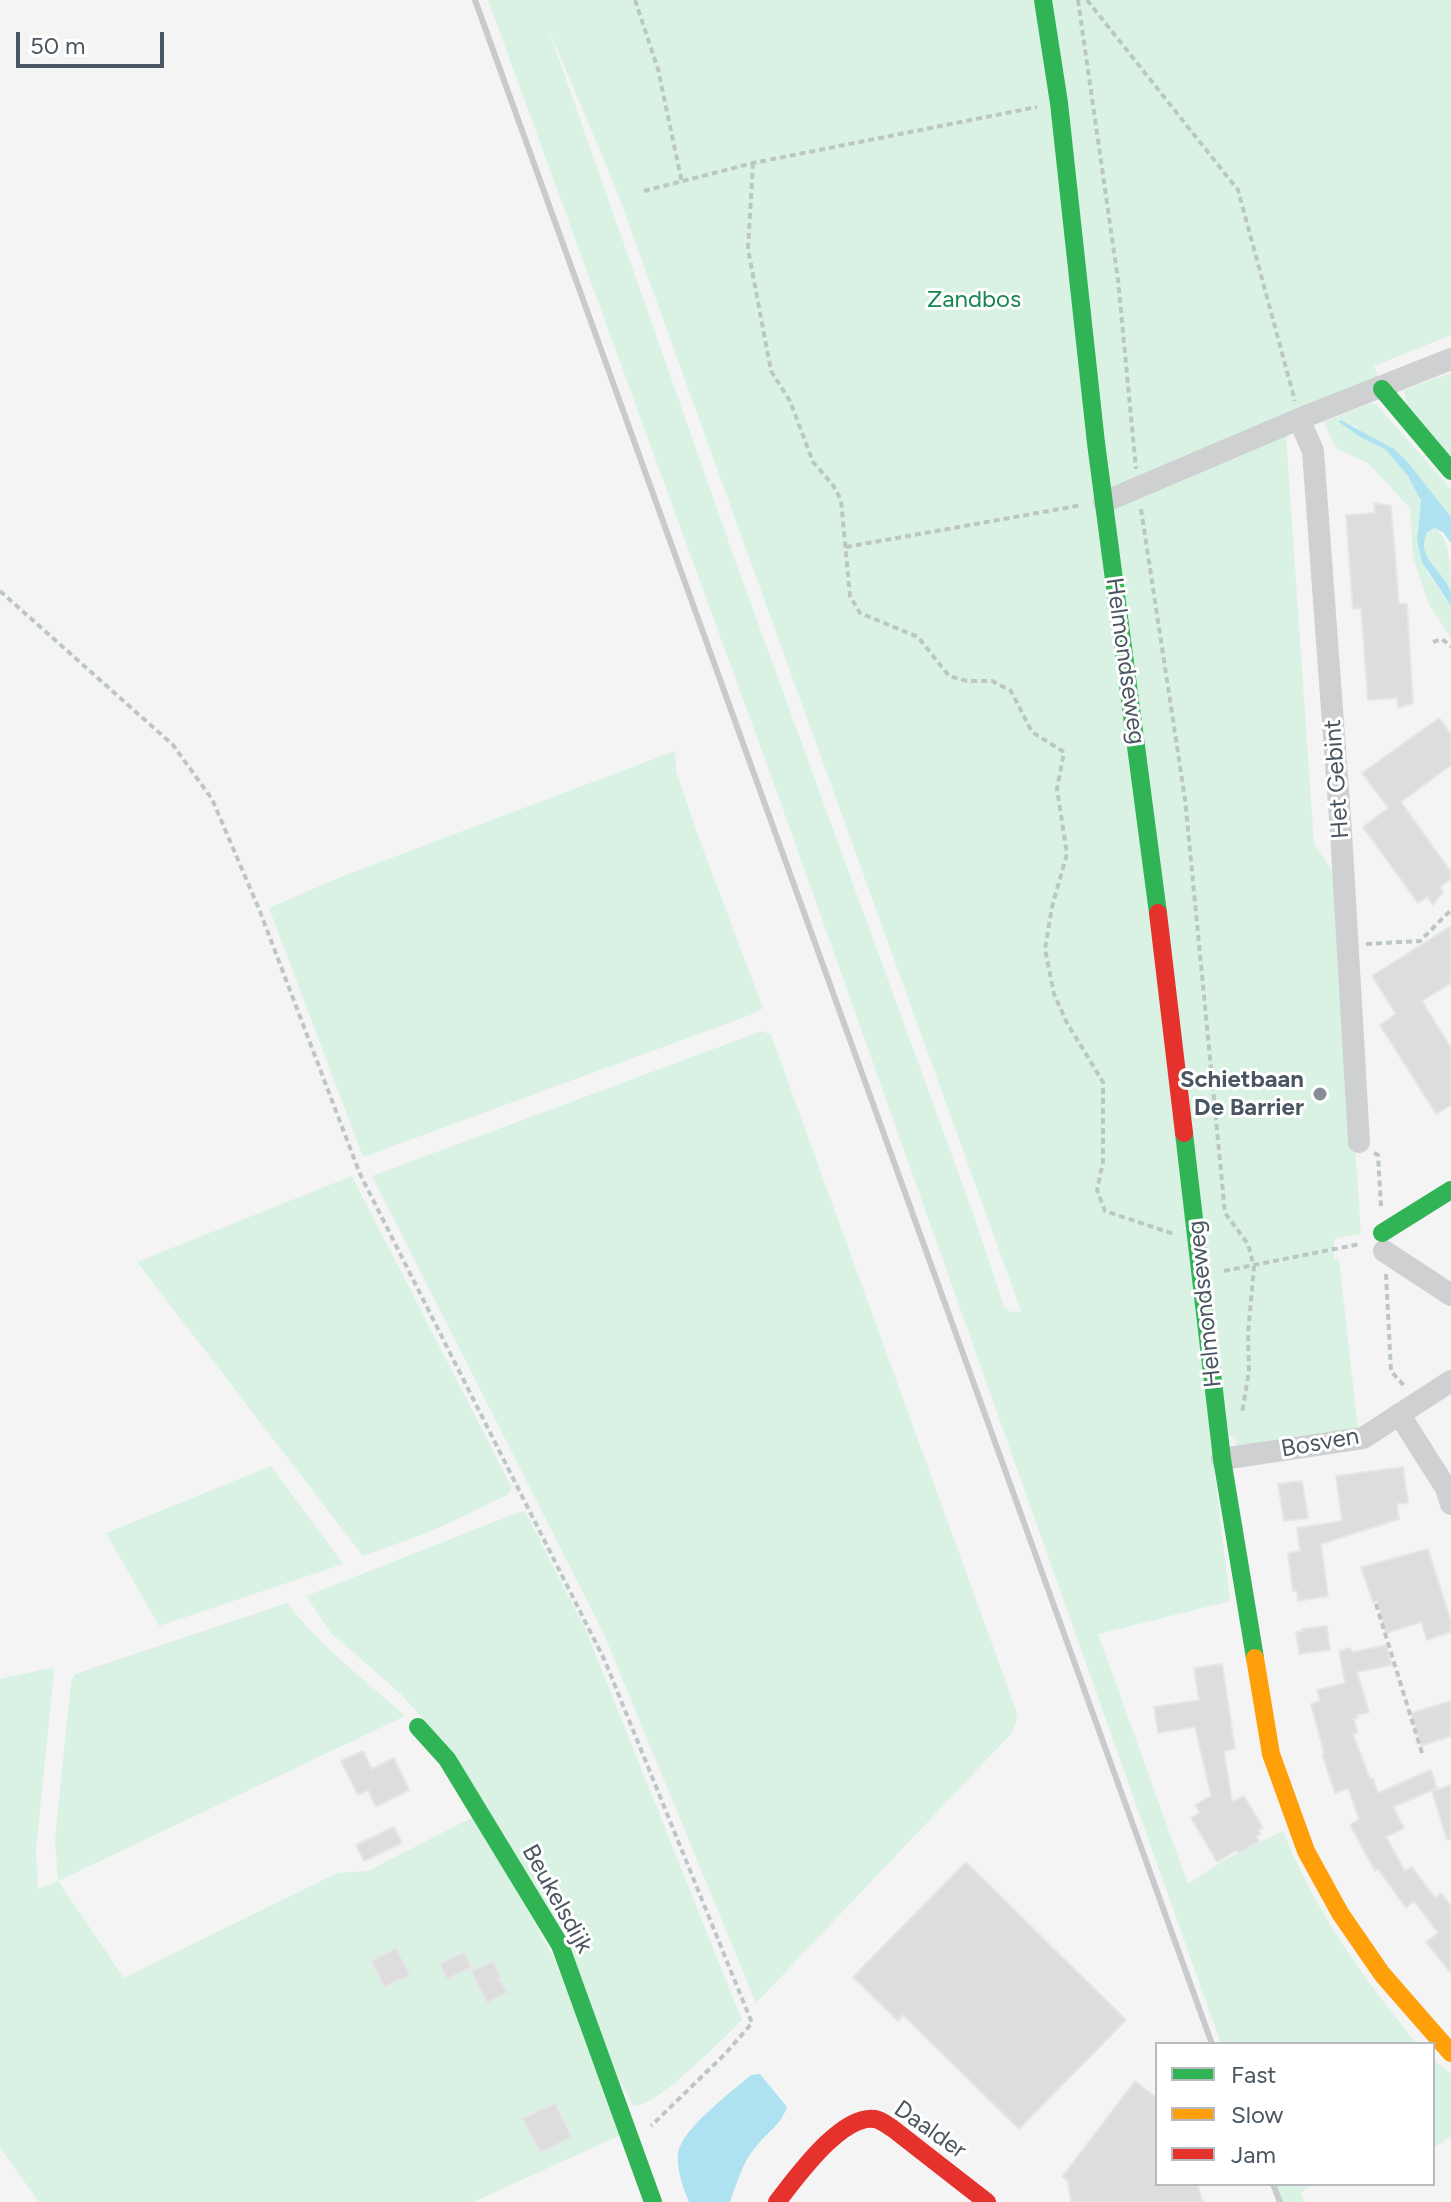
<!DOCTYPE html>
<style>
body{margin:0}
#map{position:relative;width:1451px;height:2202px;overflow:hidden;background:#f4f4f4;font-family:Figtree,sans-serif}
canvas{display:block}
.legend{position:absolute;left:1155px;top:2042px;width:280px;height:144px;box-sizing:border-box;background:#fff;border:2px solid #b7bbc0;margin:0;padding:10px 14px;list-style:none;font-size:24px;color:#4a5661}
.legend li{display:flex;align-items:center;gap:16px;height:40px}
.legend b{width:40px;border:2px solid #b7bbc0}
.scale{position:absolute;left:16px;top:32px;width:148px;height:36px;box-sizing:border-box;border:4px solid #4a5661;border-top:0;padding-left:10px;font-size:24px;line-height:28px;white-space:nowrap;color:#4a5661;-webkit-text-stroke:6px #fff;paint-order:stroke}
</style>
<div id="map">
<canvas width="1451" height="2202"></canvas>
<ul class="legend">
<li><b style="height:10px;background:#30b455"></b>Fast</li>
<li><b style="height:10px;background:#ff9f0a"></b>Slow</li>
<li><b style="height:10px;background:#e5322d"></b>Jam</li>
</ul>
<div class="scale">50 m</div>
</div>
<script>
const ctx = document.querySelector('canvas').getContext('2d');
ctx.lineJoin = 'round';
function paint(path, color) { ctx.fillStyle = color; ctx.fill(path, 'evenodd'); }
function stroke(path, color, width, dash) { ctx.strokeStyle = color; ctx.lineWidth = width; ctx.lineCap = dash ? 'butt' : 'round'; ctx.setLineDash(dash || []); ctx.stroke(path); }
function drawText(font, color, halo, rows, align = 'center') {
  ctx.font = font + ' Figtree,sans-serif'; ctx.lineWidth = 6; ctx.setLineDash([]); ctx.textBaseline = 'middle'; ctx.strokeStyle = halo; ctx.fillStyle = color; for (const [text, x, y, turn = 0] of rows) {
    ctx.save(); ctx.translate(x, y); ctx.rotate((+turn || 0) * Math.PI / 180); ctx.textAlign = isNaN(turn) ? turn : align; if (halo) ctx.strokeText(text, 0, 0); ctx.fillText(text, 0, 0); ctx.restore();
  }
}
const green = new Path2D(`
 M488,0H1451V335L1374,366L1379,381L1286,436L1314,844L1337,878L1361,1234L1334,1239V1259L1339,1260L1358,1429L1237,1449L1235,1437L1210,1433L1230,1601L1098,1634L1188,1884L1224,1860L1283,1831C1314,1910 1364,1979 1417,2044H1221L778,795ZM548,28L615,186L1021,1311L1011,1312L1004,1307L974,1216L735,560Z
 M1451,373V458L1408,410L1404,390Z
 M1371,403L1377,405L1451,489V517L1400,454L1375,441L1355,426L1340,422L1360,437L1386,450L1402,467L1418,493L1421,506L1417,530L1427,572L1451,606V638L1429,605L1413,557L1410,508L1368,463L1340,450L1333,443L1324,422Z
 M1434,528C1451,538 1451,570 1451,593L1425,553L1424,537Z
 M675,751L676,771L701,844L763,1008L753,1014L363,1157L269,908L341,877Z
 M762,1031L771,1035L1016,1710L1017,1720L1011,1734L756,2003L603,1632L372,1176Z
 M352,1176L512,1488L507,1495L432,1531L363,1556L137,1262Z
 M271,1466L343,1564L159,1626L106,1533Z
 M522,1511L527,1515L586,1631L742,2020C723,2038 656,2108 633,2106L447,1746L401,1694L331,1633L306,1596Z
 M287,1603C321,1647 364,1679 405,1716L58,1881L124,1978L337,1873L368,1871L475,1816L554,1958L623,2134L473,2202H39L0,2148V1679L51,1668L54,1671L36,1849L38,1889L58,1881L55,1840L71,1682L75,1674Z
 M1433,2059L1451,2074V2136L1433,2149Z
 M1271,2184H1312L1301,2193L1304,2202H1277Z`);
const water = new Path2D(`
 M1341,420L1394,449L1406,460L1451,517V543L1443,532L1434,528L1427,533C1415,558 1444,571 1451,592C1451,597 1451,602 1451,606L1422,562L1417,539L1421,501L1408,476L1386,450L1360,437L1339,422Z
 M760,2074L787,2107C781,2125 766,2133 755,2148C742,2163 737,2183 730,2202H689C683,2188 676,2168 678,2153C682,2128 732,2092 751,2075Z`);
const building = new Path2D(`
 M1374,503L1391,506L1399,604H1407L1413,703L1398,708L1397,698L1368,700L1361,608L1353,609L1346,515L1375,513Z
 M1439,718L1451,734V765L1401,802L1451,872V879L1440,887L1443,892L1433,905L1427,897L1418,903L1363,827L1388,808L1362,773Z
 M1451,926V983L1422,1001L1451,1048V1105L1436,1114L1380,1025L1396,1014L1372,976Z
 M1403,1467L1408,1503L1397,1504L1399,1519L1321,1544L1328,1596L1298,1601L1297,1591H1293L1288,1553L1300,1551L1297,1528L1342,1521L1336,1476Z
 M1302,1481L1308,1518L1284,1521L1278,1484Z
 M1428,1549L1451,1622V1632L1427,1640L1421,1622L1386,1633L1377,1601L1373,1602L1361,1567Z
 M1327,1626L1330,1650L1299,1654L1296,1632L1303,1631L1302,1629Z
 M1386,1645L1392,1665L1357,1672L1369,1712L1357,1715L1358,1718L1354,1719L1358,1733L1353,1734L1370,1779L1373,1778L1378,1793L1431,1770L1437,1788L1393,1807L1404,1828L1386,1837L1405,1871L1412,1867L1435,1898L1441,1893L1451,1906V1973L1426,1942L1438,1933L1414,1901L1406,1908L1378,1869L1375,1871L1350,1825L1359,1819L1348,1788L1335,1793L1322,1754L1324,1753L1311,1704L1320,1701L1317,1690L1345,1683L1339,1651L1350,1648L1352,1652Z
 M1222,1664L1235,1749L1224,1751L1232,1802L1244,1796L1263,1828L1258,1830L1260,1834L1256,1836L1259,1842L1238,1853L1237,1850L1217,1862L1191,1818L1200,1813L1195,1805L1211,1796L1195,1727L1158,1733L1154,1707L1199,1700L1194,1668Z
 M1451,1701V1736L1421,1746L1411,1713Z
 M363,1751L372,1769L394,1758L409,1790L376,1807L368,1790L358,1795L341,1761Z
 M1451,1785V1839L1447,1840L1432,1791Z
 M394,1827L402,1843L364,1861L356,1845Z
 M966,1862L1126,2020L1019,2129L903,2015L898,2021L853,1977Z
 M396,1948L410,1975L384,1987L371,1961Z
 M464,1952L472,1967L447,1979L440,1964Z
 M493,1961L501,1977L498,1978L508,1992L487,2003L471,1971Z
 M1135,2081L1157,2098V2184H1197L1203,2202H1071L1068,2181L1062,2177Z
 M555,2103L572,2137L541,2153L522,2119Z`);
const path = new Path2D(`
 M635,0L658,69L682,183
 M1078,0L1118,280L1136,469
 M1087,0L1238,190L1295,401
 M753,163L748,249L771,371L790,401L813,462L833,485L841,500L850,596L860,613L918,637L949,676L967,681H992L1011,691L1032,732L1064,752L1057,789L1067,854L1052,907L1045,949L1054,994L1067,1023L1103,1082V1162L1097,1190L1105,1211L1174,1234
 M644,191L753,163L1037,107
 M1141,509L1185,799L1225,1213L1248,1244L1254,1267L1248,1334L1249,1371L1242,1413
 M846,547L1082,505
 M0,591L173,745L212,799L259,909L360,1174L605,1661L752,2023L725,2054L651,2126
 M1433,642L1442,639L1451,647
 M1366,944L1420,941L1451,910
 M1374,1153L1378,1155L1381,1206
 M1224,1271L1360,1244
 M1386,1274L1391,1371L1406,1388
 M1376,1604L1422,1753`);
const street = new Path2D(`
 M1299,419L1313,451L1341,832L1359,1142
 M1104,502L1299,419L1451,359
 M1384,1251L1451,1295
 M1399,1414L1446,1488L1451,1504
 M1222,1459L1363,1438L1451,1381`);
const fast = new Path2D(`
 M1043,0L1059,103L1096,443L1158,913
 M1382,389L1451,471
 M1184,1133L1222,1459L1255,1658
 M1382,1233L1451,1190
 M418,1727L447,1759L560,1945L653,2202`);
const slow = new Path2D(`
 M1255,1658L1271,1754L1306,1851L1340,1913L1382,1974L1451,2053`);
const jam = new Path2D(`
 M1158,913L1184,1133
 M777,2202C796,2178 841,2114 875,2119C881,2120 887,2125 892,2128L987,2202`);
const rail = new Path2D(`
 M475,0L1212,2044
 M1273,2184L1280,2202`);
const markers = [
 [1320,1094,8,"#868d94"]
];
const parkNames = [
 ["Zandbos",974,300]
];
const streetNames = [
 ["Helmondseweg",1125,661,82],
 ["Het Gebint",1337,779,-94],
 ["Helmondseweg",1205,1304,-96],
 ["Bosven",1320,1443,-10],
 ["Beukelsdijk",557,1899,61],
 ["Daalder",930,2130,35]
];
const poiNames = [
 ["Schietbaan",1304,1080],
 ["De Barrier",1304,1108]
];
paint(green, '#d9f2e3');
paint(water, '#aee2f0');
paint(building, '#ddddde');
stroke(building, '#e5e6e7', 2);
stroke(path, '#bcc7c4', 4, [6, 4]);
stroke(street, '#ced0d2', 22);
stroke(fast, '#30b455', 18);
stroke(slow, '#ff9f0a', 18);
stroke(jam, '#e5322d', 18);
stroke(rail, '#c9cacc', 6);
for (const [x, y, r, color] of markers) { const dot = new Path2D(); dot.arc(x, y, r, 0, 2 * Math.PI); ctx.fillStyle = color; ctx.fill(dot); stroke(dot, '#fff', 3); }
drawText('24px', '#17864f', '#fff', parkNames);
drawText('24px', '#4a5661', '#fff', streetNames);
drawText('bold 24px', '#4a5661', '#fff', poiNames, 'right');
</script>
